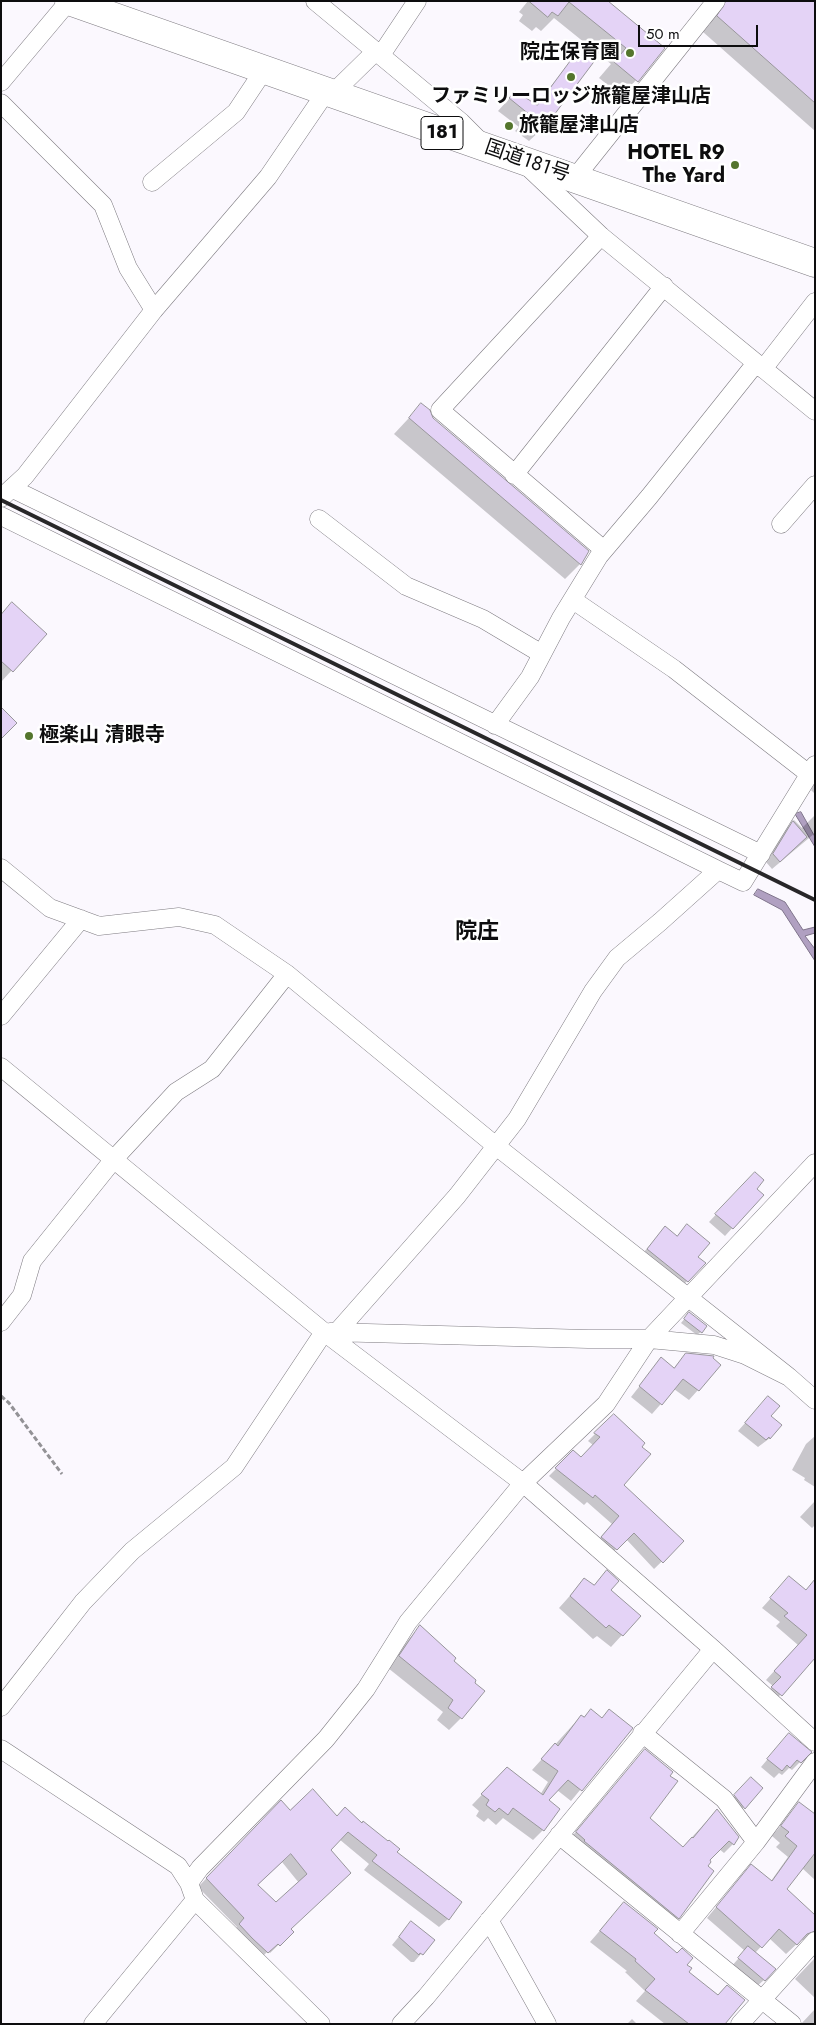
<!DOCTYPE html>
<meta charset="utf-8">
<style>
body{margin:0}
#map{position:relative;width:816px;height:2025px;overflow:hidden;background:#fbf8fe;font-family:Jost,sans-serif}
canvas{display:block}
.frame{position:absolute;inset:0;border:2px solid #0d0d0e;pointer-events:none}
.scale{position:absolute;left:638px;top:25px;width:120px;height:22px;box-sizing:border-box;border:2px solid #0d0d0e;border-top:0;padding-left:6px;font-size:15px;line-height:18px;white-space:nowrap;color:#0d0d0e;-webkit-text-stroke:4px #fff;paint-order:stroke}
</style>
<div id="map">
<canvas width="816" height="2025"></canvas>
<div class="frame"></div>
<div class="scale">50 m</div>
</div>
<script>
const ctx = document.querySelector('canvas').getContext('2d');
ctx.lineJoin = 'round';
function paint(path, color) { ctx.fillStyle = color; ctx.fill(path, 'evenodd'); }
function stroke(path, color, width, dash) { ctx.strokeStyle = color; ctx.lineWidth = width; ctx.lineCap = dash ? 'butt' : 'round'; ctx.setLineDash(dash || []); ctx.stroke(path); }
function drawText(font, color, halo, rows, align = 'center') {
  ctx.font = font + ' Jost,"Noto Sans JP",sans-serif'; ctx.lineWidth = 5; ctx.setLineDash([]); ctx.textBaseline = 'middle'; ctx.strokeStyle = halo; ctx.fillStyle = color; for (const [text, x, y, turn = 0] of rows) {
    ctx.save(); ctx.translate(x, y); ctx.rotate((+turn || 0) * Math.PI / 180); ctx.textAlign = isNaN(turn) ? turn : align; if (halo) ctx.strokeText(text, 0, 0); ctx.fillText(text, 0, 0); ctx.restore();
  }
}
const water = new Path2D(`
 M801,812L815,837V847L795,814Z
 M758,889L785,902L803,930L815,927V933L805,936L815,949V961L782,910L754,895Z`);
const shadow = new Path2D(`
 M528,1H606L664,48L622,96L599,78L611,64L554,18L541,31L536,27L532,31L519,21L523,15L519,12Z
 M722,1H815V131L703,32L710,24L711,14Z
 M581,49L541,130L529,141L515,131L519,127L498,111L515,92L535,106Z
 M421,405L432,419L580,564L565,579L394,434Z
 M1,615L45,634L1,682Z
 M815,782V794L811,790Z
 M815,815V833L772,869L766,862L787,828L794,820L802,828Z
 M747,1181L762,1195L725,1236L709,1222Z
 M687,1226L696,1257L687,1281L676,1293L636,1261L665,1228L676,1237Z
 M686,1317L701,1332L697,1335L681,1323Z
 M686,1354L698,1390L689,1400L674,1389L652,1414L631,1397L661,1359L673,1369Z
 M761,1405L769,1416L770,1438L758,1447L738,1431Z
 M614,1415L622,1485L683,1541L654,1569L626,1539L609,1556L594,1545L612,1524L587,1502L584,1505L549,1476L573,1452L581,1458L593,1445L588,1441Z
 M815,1436V1487L804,1480L805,1478L792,1470L806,1444Z
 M815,1501V1525L812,1528L800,1517Z
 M607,1572L609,1590L622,1635L611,1647L597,1636L593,1639L559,1608L584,1580L593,1586Z
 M789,1578L806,1592L809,1662L772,1704L763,1697L773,1686L766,1680L798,1645L776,1626L780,1622L762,1608Z
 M420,1627L452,1661L461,1718L449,1730L437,1720L443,1712L388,1668L409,1639Z
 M581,1716L601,1719L631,1728L571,1801L557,1790L547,1800L543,1830L533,1840L503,1818L496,1825L488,1818L484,1822L476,1816L479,1811L472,1805L497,1779L540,1795L548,1782L532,1770Z
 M789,1734L810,1752L792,1770L789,1768L782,1775L779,1773L774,1778L761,1767Z
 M645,1750L648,1819L682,1848L717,1810L733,1844L724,1853L719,1849L708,1860L678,1918L669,1927L568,1841Z
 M744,1786L761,1788L736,1816L728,1804Z
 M281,1802L289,1811L337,1817L395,1853L448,1919L439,1927L364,1870L369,1864L339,1839L330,1850L290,1929L292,1932L270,1953L268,1951L259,1960L232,1933L237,1927L198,1887ZM282,1862L299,1883L275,1904L257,1885Z
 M799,1804L815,1816V1880L802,1868L785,1889L815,1917V1947L812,1942L801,1940L786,1954L769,1938L755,1953L764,1980L756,1987L731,1967L745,1951L707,1918L742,1876L771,1881L788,1857L776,1847L780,1843L772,1836Z
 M624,1903L685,1965L687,1972L726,2024H665L636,2001L645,1991L625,1972L627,1971L590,1942Z
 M411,1922L433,1940L414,1962H411L392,1945Z
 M815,1954V1998L795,1979L814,1959Z
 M815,2009V2024H801Z
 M632,2019L637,2024H627Z`);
const building = new Path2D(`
 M529,1H608L665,48L638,82L614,62L626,48L569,2L558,16L552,12L548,17Z
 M726,1H815V103L717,16Z
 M581,47L596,59L542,131L526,119L530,115L509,98L515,91L537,105Z
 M421,403L430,410L433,418L589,551L581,565L409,418Z
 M12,602L47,634L13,672L1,661V615Z
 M1,707L17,723L1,739Z
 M793,821L807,837L780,862L773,854Z
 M755,1172L764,1180L757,1189L764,1195L733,1229L715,1214Z
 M687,1224L710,1243L698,1257L706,1263L688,1282L647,1249L665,1226L677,1236Z
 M689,1312L707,1326L702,1333L684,1319Z
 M686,1353L714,1356L713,1358L721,1365L699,1391L683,1379L662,1405L639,1386L661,1357L674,1368Z
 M768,1396L780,1406L771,1416L782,1425L770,1439L769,1437L766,1440L745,1423Z
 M614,1414L645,1443L642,1447L651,1454L624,1485L684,1541L663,1563L634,1533L617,1550L601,1537L619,1516L595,1495L593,1498L555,1468L573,1450L581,1457L600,1437L594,1433Z
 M607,1570L619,1581L611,1590L641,1616L623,1636L609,1625L606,1628L570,1596L584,1578L594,1585Z
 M789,1576L806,1590L815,1579V1658L782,1696L771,1687L781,1677L774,1671L807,1635L784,1616L788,1613L770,1598Z
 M420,1625L456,1658L454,1661L476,1680L475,1683L485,1691L462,1719L448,1708L453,1700L399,1656Z
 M591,1709L602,1718L609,1709L633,1728L582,1791L568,1780L549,1800L560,1809L544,1831L513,1808L508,1815L499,1808L495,1812L486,1805L489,1800L481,1794L507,1767L543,1795L558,1771L541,1759L555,1743L558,1746L581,1715L584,1717Z
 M789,1733L812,1752L801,1763L797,1760L790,1768L787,1765L782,1771L767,1759Z
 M645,1749L673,1772L670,1776L678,1781L650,1818L683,1847L692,1837L693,1838L717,1809L739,1837L734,1845L729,1841L710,1860L711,1862L708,1866L714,1871L679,1919L584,1841L585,1840L576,1832Z
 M751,1777L763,1788L745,1809L734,1795Z
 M313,1789L337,1816L345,1807L362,1823L363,1821L388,1841L389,1840L400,1849L397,1852L462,1902L449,1920L372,1861L377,1855L348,1832L331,1850L351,1873L291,1929L294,1932L280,1946L278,1944L268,1953L252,1938L239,1924L244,1918L206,1878L281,1800L290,1810ZM291,1854L307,1874L276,1902L258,1885Z
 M799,1802L815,1814V1853L787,1889L815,1915V1931L807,1934L797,1945L779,1929L762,1948L716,1907L751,1864L772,1881L797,1846L785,1836L789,1832L781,1826Z
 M624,1902L658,1929L654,1933L677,1953L682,1948L693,1958L687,1965L692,1968L689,1972L718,1995L727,1985L745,2000L725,2024H689L645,1990L655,1979L635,1961L636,1959L600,1931Z
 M411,1921L435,1940L423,1955L420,1953L419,1955L399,1937Z
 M748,1946L776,1969L765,1981L738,1958Z`);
const path = new Path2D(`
 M1,1396L9,1403L62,1474`);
const street = new Path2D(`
 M315,1L461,122L481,142
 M381,55L417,1
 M1,82L69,1
 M332,94L376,51
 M1,103L103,205L128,268L154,310
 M528,167L601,236L815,411
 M574,179L716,1
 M152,182L236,112L264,70
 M601,236L440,410L604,550
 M763,369L815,302
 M514,475L664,286
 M13,489L761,854
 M1,498L25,476L154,310L268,177L326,92
 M1,516L718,870
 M319,519L406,586L483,619L542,654
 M781,524L815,485
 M573,600L674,669L809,774
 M495,725L530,677L561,618L599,556L649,497L756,363
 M1,868L50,908L99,926L179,917L215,925L287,974L496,1146L789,1377
 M1,1016L81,919
 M1,1067L324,1332L523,1483L713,1649L815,1742
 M1,1322L22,1295L32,1261L114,1159L176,1092L212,1069L287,974
 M330,1332L588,1339H649L714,1345L745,1355L789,1377L815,1400
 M337,1332L457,1196L517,1119L593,991L617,958L660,922L718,870L743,882L815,765
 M1,1707L83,1602L132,1551L234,1467L324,1332
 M642,1733L724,1799L756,1842
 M1,1749L178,1866L189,1883L195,1900L321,2024
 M559,1835L792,2024
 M189,1883L200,1868L326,1739L366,1689L408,1622L523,1483L606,1404L649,1339L815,1163
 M489,1920L547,2024
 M680,1934L756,1842L815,1762
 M93,2024L195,1900
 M401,2024L426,1997L713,1649
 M740,2024L815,1941`);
const highway = new Path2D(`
 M69,1L815,263`);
const rail = new Path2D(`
 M1,500L815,900`);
const markers = [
 [630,53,5,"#54752d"],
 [571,77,5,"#54752d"],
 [509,126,5,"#54752d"],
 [735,165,5,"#54752d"],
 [29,736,5,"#54752d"]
];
const shields = [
 [442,133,42]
];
const shieldNames = [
 ["181",442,133]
];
const poiNames = [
 ["院庄保育園",620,53],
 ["ファミリーロッジ旅籠屋津山店",571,97,"center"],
 ["旅籠屋津山店",519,126,"left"],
 ["HOTEL R9",725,154],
 ["The Yard",725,177],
 ["極楽山 清眼寺",39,736,"left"]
];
const streetNames = [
 ["国道181号",527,162,19]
];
const quarterNames = [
 ["院庄",477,933]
];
paint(water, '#b0a0c1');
stroke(water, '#7f748b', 1);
paint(shadow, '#0003');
paint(building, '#e4d3f6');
stroke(building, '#98969b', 1);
stroke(street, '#7e7b81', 19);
stroke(highway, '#7e7b81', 29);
stroke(path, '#939296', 3, [5, 2.5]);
stroke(street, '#fff', 18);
stroke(highway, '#fff', 28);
stroke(rail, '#282729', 4);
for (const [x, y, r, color] of markers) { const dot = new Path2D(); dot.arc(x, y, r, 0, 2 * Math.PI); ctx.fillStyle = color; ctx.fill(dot); stroke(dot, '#fff', 2); }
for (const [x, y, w] of shields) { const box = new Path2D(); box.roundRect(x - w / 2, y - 16.5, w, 33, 4); ctx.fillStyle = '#fff'; ctx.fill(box); stroke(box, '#0d0d0e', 1); }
drawText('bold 19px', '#0d0d0e', null, shieldNames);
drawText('bold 20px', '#0d0d0e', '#fff', poiNames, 'right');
drawText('20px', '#0d0d0e', '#fff', streetNames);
drawText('bold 22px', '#0d0d0e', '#fff', quarterNames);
</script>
